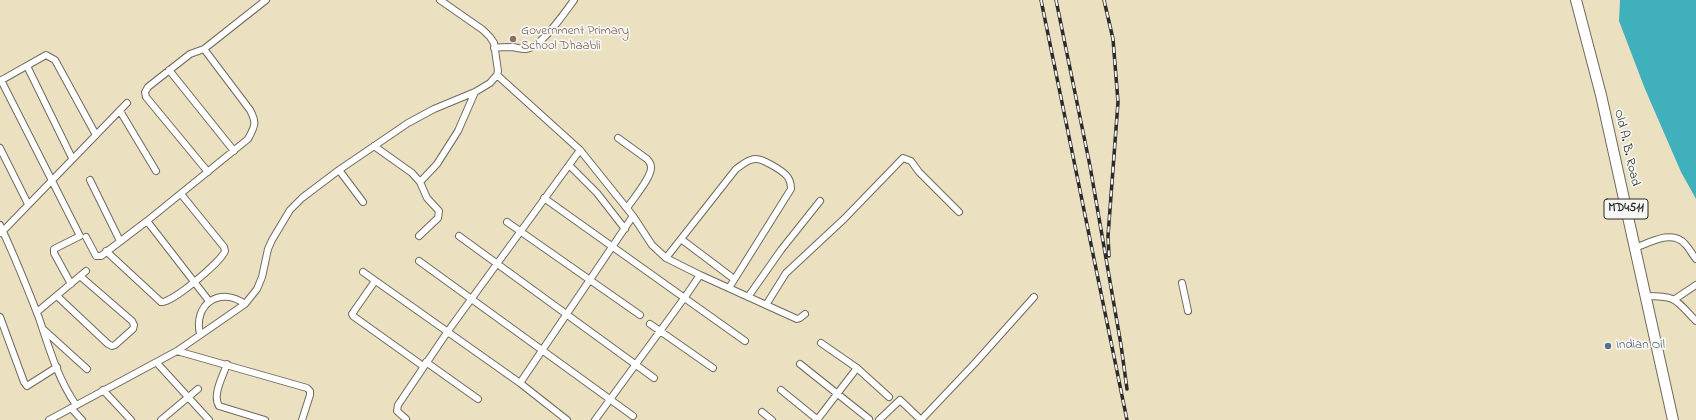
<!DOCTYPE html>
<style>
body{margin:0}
canvas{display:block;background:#ebe0c0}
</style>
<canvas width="1696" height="420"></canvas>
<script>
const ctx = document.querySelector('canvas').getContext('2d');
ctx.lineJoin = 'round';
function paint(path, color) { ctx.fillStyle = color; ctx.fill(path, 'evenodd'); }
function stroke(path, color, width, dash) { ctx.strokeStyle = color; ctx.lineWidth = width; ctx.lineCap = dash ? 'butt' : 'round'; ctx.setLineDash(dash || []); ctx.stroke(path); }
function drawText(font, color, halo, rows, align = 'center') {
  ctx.font = font + ' "Indie Flower",sans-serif'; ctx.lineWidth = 3.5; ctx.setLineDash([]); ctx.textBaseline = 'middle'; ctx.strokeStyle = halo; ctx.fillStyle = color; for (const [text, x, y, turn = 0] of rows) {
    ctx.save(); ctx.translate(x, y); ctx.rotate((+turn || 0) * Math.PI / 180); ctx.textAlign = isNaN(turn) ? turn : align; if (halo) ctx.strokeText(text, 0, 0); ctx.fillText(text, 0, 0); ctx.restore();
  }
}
const water = new Path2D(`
 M1620,0H1696V199L1681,172L1645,89L1619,21Z`);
const minor = new Path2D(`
 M494,48C501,47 507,47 513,47C517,48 522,49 526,49C541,48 565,12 574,0
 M27,66L72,158
 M169,70L234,151
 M1,80L80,236L54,249V253L71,284
 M0,81L46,55L55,60L96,135
 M120,111L156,171
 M618,138L647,159C649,161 651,163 651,167C652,177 633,199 627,208
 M374,146L412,173L420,182L427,198L439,211L438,218L419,236
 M0,148L28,204
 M569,165L597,193L625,229
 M339,170L363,202
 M208,172L146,97L145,92L148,87L190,54L204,49L266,0
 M90,180L120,241
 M420,182L437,164L458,131L475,92
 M544,198L745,341
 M633,216L652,245L666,258L700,275L797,319L800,318L805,314
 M147,221L209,301
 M507,222L640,315
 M0,225C14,255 27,287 39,318C49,348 58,379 76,405
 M1,233L127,103
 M459,236L654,378
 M86,237L96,256H101L147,221L248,139C255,126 257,123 250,110L204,49
 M681,239L734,279
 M1635,248C1649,243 1672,229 1685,244C1689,248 1692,254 1696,259
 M106,251L161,302C171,304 221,262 225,251L224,247L181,194
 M666,258L736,169C742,165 748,159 755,159C762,158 781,170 786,175C790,179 791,183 791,189L729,288
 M419,261L633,416
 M363,272L520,383L567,420
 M375,281L352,314L353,316L423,366
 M1182,283L1188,311
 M57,296L108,344L112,346L115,345L133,329L134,325L132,321L80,276
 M1646,296C1677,296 1675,299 1696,321
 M748,297L781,250L820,201
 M1675,299L1696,285
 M766,305L786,273L844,219L903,158L911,161L919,172L959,212
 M37,312L86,271
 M0,317L24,382L27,386L57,367
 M650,324L713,368
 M44,330L87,369
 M200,334C193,304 220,286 245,304
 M426,362L478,399
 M157,363L209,420
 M227,364C223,376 212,395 219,406L265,420
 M800,364L869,419
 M857,368L889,397
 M520,383L633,216L580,150
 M103,390L131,420
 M781,390L818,420
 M71,408L82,420
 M762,412L772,420
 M406,419L397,411L398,405L448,331L580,150L497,75
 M49,420L177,351
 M161,420L198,389
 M302,420L310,395V391L307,388L177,351L245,304L257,289L262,277L268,249L272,240L290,210L302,198L339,170L408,123L434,109L475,92L490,83L497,75L498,71L494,43L490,37L483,30L440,0
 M595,420L685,297L700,275
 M817,420L857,368L821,343
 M879,420L900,400L921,420
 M921,420L975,363L1034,297`);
const primary = new Path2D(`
 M1576,0L1601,95L1673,420`);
const rail = new Path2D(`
 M1041,0L1127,420
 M1056,0L1090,166L1121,345L1127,389
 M1104,0L1113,39L1118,102L1108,236L1109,256`);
const markers = [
 [513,39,4,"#8d6e63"],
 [1608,346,4,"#5c6f8a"]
];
const shields = [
 [1626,209,44]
];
const shieldNames = [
 ["MD4511",1626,209]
];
const educationNames = [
 ["Government Primary",521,32],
 ["School Dhaabli",521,47]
];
const streetNames = [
 ["Old A. B. Road",1626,148,77]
];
const serviceNames = [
 ["Indian Oil",1616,346]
];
paint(water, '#41b0bd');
stroke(minor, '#6e6a5f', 8);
stroke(primary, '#6e6a5f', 12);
stroke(minor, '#fff', 6);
stroke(primary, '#fff', 10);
stroke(rail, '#2b2b2b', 3.5);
stroke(rail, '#f6f6f2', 2, [6]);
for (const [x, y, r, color] of markers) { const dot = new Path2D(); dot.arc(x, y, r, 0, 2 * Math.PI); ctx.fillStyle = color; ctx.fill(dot); stroke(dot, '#f6f6f2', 1.5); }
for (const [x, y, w] of shields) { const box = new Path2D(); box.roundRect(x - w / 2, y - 10, w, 20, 3); ctx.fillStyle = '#f6f6f2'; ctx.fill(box); stroke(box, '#2b2b2b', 1); }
drawText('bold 12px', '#2b2b2b', null, shieldNames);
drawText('13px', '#785e54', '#f6f6f2', educationNames, 'left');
drawText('13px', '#2b2b2b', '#f6f6f2', streetNames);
drawText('13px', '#4e5e75', '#f6f6f2', serviceNames, 'left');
</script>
